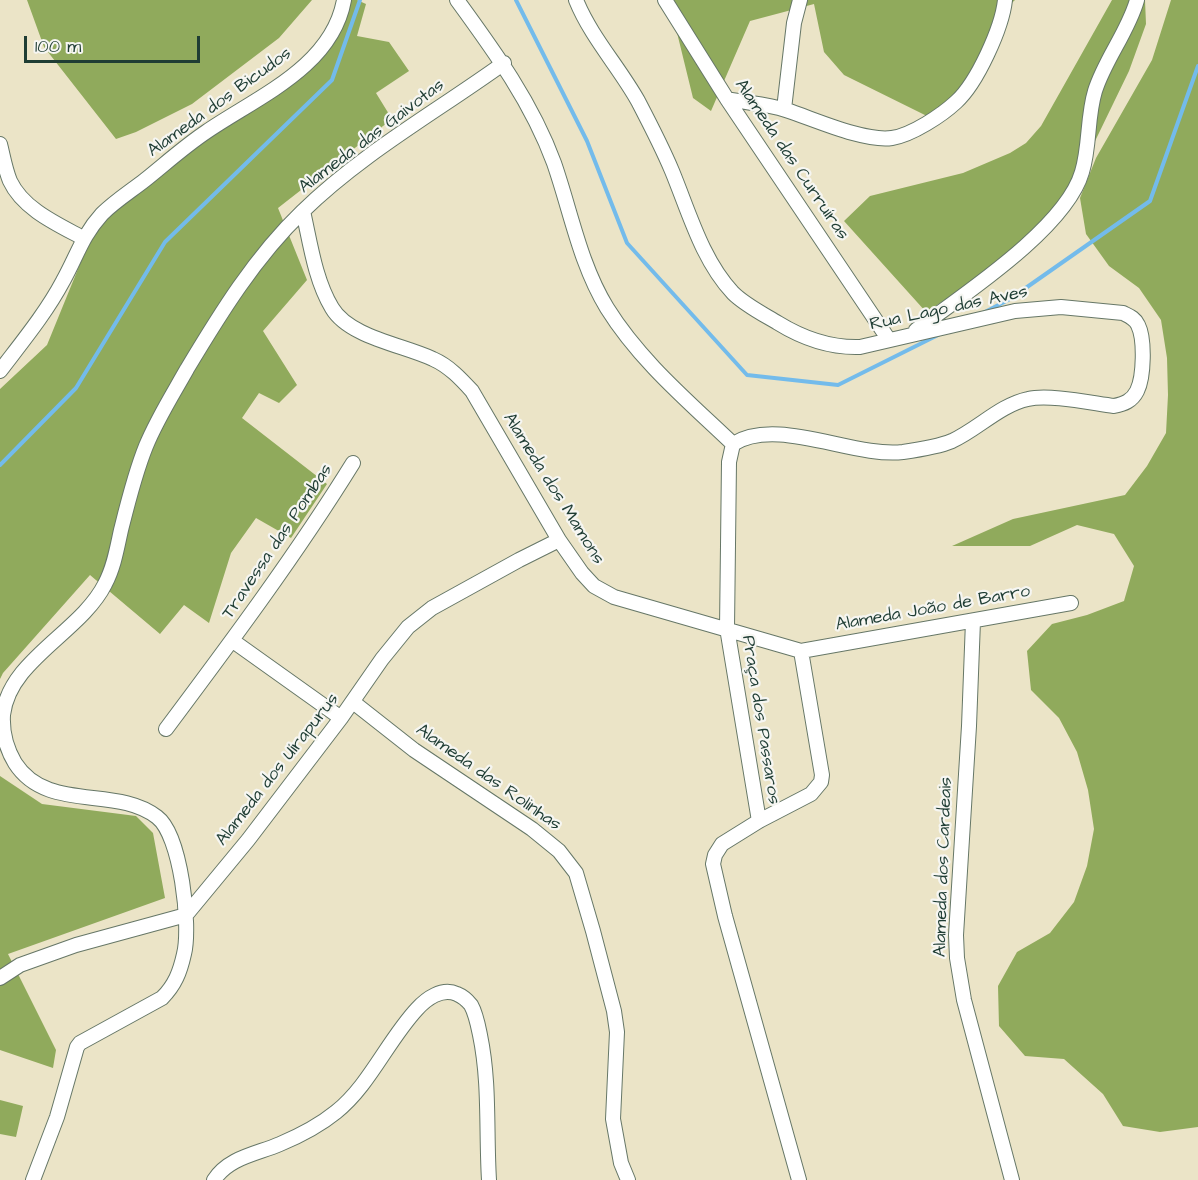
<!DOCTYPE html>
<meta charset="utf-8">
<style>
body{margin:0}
#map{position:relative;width:1198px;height:1180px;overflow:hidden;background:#ebe4c7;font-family:"Architects Daughter",sans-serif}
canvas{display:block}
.scale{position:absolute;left:24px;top:36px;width:176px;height:27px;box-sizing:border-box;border:3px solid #1f3d34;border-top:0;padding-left:8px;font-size:18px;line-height:21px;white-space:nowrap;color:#1f3d34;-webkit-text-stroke:4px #f6f6f2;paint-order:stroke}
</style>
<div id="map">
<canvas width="1198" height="1180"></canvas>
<div class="scale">100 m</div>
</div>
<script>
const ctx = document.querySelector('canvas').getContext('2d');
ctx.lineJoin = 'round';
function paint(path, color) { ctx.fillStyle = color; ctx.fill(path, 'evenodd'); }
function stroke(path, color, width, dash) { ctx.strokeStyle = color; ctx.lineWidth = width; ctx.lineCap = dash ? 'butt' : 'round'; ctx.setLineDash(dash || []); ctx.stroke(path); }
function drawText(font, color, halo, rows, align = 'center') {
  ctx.font = font + ' "Architects Daughter",sans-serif'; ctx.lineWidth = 4.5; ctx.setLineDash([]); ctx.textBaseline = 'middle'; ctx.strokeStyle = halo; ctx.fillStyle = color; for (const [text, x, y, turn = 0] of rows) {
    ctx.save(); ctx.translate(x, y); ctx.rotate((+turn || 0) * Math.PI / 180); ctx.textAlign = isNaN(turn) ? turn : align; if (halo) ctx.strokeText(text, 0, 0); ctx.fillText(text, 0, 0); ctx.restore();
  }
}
const forest = new Path2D(`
 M27,0H312L279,38L192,104L136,132L116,139L44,47Z
 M351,0H357L366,4L357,36L389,42L409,71L376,93L392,119L278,208L307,280L263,331L297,385L279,403L259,393L242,418L327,484L291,538L256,518L231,553L209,623L184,605L160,634L90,575L3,673L0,679V389L47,345L89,242L111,213L229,109L329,48Z
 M669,0H1015L999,15L970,81L933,119L844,75L824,52L814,4L750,21L711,111L693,98Z
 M1112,0H1145L1146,24L1129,71L1051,232L926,312L844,221L870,196L963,173L1010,153L1026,143L1041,126Z
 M1171,0H1198V1127L1160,1132L1123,1126L1103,1094L1064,1059L1025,1056L999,1026L998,986L1017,952L1050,933L1074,902L1087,866L1094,829L1088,790L1077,752L1059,718L1031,690L1027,651L1052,624L1087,615L1124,601L1134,566L1114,534L1077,525L1030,546H952L1013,519L1125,495L1147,466L1166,433L1168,395L1167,358L1161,320L1139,288L1109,266L1086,234L1080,198L1096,158L1152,60Z
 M0,776L42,804L136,816L153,833L165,898L8,954L56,1050L53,1068L0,1050Z
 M0,1100L23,1106L16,1137L0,1134Z`);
const stream = new Path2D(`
 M516,0L587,141L627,243L747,375L838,385L938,335
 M983,313L1010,299L1150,201L1198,66
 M0,465L76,388L165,242L332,80L360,0`);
const street = new Path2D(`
 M457,0C495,52 532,103 554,163C571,212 580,264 607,308C640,361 688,401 733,444C777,416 853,458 903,452C917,450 940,446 952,441C978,429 1000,405 1028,399C1049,394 1091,403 1114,406C1124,404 1132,401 1137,391C1144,377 1145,339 1138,325C1135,318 1129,316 1123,313L1061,307L1015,311L860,347C830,348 804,339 778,323C763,314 745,305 733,293C702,260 689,212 672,171C662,147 650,124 638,101C619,67 591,37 576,0
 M665,0L727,99L889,340
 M727,99C747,103 767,104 786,110C814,119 864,142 892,138C912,135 942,115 956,102C977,83 1002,28 1005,0
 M784,109L794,23L800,0
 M0,144C3,156 5,169 10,181C23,209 57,224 83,238
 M303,211C310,242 315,280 332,308C349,337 403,345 433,359C449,366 461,379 472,391L559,540L582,573L594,586L614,597L801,651L1071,603
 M916,330C963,295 1066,228 1082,172C1090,146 1087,117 1095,91C1105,59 1128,32 1137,0
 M0,371C22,342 46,313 63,281C77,256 82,236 102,214C115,201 131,191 145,180C165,164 185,146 206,132C257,97 332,67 344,0
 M733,444L729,462L727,628L759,821
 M973,621L969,726L956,935L957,958L964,1000L1012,1180
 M233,641L341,718
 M353,702L414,750L532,829L559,851L576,873L593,931L614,1011L617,1032L613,1119L621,1163L628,1180
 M166,729C231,642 296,555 353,463
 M0,978L20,965L76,945L186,915L248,840L341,718L382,659L408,627L432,608L519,560L559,540
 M33,1180L57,1117L77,1047L80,1043L162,998C175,985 180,972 184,954C191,926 181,835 157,817C116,785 47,813 15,763C6,748 2,733 3,715C9,660 81,632 105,584C114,567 117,548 121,530C128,502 135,473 146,446C157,419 173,394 187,369C220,314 255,257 302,212C361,154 436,112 504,63
 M214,1180C229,1157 257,1154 280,1144C299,1136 320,1125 336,1112C369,1086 388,1040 417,1009C426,999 442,987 457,994C462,996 467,1000 471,1005C476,1014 478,1025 480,1035C490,1083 486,1131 489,1180
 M799,1180L725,916L713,864L715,855L722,844L759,821L811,794L821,782L822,775L801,651`);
const streetNames = [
 ["Alameda dos Bicudos",220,103,-36],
 ["Alameda das Gaivotas",372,137,-37],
 ["Alameda das Curruíras",791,160,56],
 ["Rua Lago das Aves",949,309,-12],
 ["Alameda dos Mamons",553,489,58],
 ["Travessa das Pombas",278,542,-56],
 ["Alameda João de Barro",933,609,-10],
 ["Praça dos Passaros",760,720,81],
 ["Alameda dos Uírapurus",278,770,-52],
 ["Alameda das Rolinhas",488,778,35],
 ["Alameda dos Cardeais",944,867,-88]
];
paint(forest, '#90aa5c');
stroke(stream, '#73bbeb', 4);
stroke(street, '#667767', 16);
stroke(street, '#fff', 14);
drawText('18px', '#1f3d34', '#f6f6f2', streetNames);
</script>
